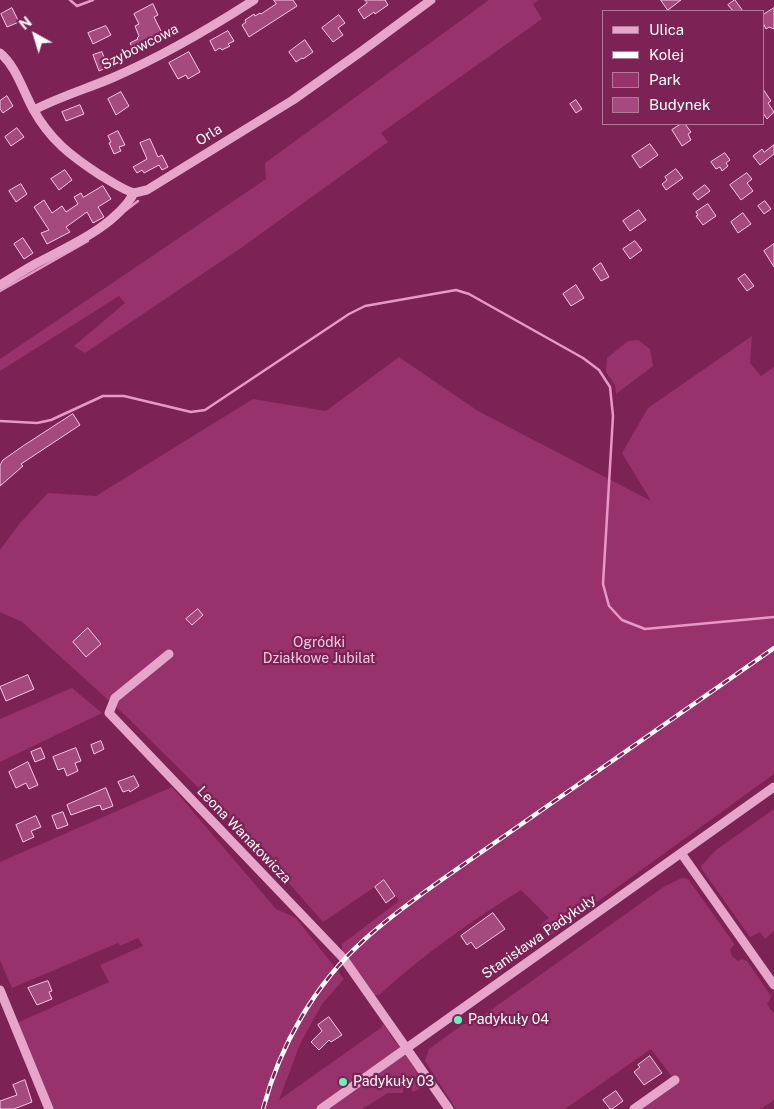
<!DOCTYPE html>
<meta charset="utf-8">
<style>
body{margin:0}
#map{position:relative;width:774px;height:1109px;overflow:hidden;background:#7c2254;font-family:"Public Sans",sans-serif}
canvas{display:block}
.legend{position:absolute;left:602px;top:10px;width:162px;height:115px;box-sizing:border-box;background:#7c2254;border:1px solid #b07a98;margin:0;padding:6px 9px;list-style:none;font-size:15px;color:#fff}
.legend li{display:flex;align-items:center;gap:10px;height:25px}
.legend b{width:25px;border:1px solid #b07a98}
.north{position:absolute;left:10px;top:10px;width:50px;height:50px;-webkit-text-stroke:4px #7c2254;paint-order:stroke;rotate:321deg;font-size:14px;font-weight:700;line-height:20px;text-align:center;color:#fff}
.north::after{content:'';display:block;margin:auto;width:18px;height:22px;background:#fff;clip-path:polygon(50% 0,100% 100%,50% 72%,0 100%)}
</style>
<div id="map">
<canvas width="774" height="1109"></canvas>
<ul class="legend">
<li><b style="height:6px;background:#e6a5ca"></b>Ulica</li>
<li><b style="height:6px;background:#fff"></b>Kolej</li>
<li><b style="height:14px;background:#98326d"></b>Park</li>
<li><b style="height:14px;background:#a54a7f"></b>Budynek</li>
</ul>
<div class="north">N</div>
</div>
<script>
const ctx = document.querySelector('canvas').getContext('2d');
ctx.lineJoin = 'round';
function paint(path, color) { ctx.fillStyle = color; ctx.fill(path, 'evenodd'); }
function stroke(path, color, width, dash) { ctx.strokeStyle = color; ctx.lineWidth = width; ctx.lineCap = dash ? 'butt' : 'round'; ctx.setLineDash(dash || []); ctx.stroke(path); }
function drawText(font, color, halo, rows, align = 'center') {
  ctx.font = font + ' "Public Sans",sans-serif'; ctx.lineWidth = 4.5; ctx.setLineDash([]); ctx.textBaseline = 'middle'; ctx.strokeStyle = halo; ctx.fillStyle = color; for (const [text, x, y, turn = 0] of rows) {
    ctx.save(); ctx.translate(x, y); ctx.rotate((+turn || 0) * Math.PI / 180); ctx.textAlign = isNaN(turn) ? turn : align; if (halo) ctx.strokeText(text, 0, 0); ctx.fillText(text, 0, 0); ctx.restore();
  }
}
const green = new Path2D(`
 M489,0H539L533,4L542,19L381,133L388,142L241,248L85,353L74,346L125,303L119,296L0,371V359L266,179L265,163Z
 M752,336L750,363L761,376L774,367V774L550,936L540,925L549,918L521,890C471,921 423,955 379,995H374L342,953V944L399,901L385,880L323,922L249,838L127,717L22,622L0,612V550L20,523L48,493L96,496L253,399L326,411L399,357L478,411L651,501L622,453L648,408Z
 M638,340L650,349L653,366L616,394L615,385L606,372L607,358L628,341Z
 M72,688L102,713L0,762V719Z
 M172,787L276,909L296,918L344,979L322,1004L300,1044L279,1100L382,1027V1024L385,1026L393,1039L424,1078C423,1087 421,1089 412,1092L411,1086H403V1093H388L362,1109H44L10,1026L109,982L100,965L143,946L138,938L120,946L118,943L12,988L0,960V862Z
 M774,809V931L765,939L760,932L750,937L701,868V866L716,850Z
 M682,878L688,879L733,942L734,945L730,950L732,956L738,961L742,959L747,961L771,996L770,1000L767,1003L770,1009L774,1013V1100L761,1109H639L676,1082L651,1049L565,1109H456L425,1061L429,1049L462,1025L477,1020L665,886Z`);
const stream = new Path2D(`
 M70,0L77,6L93,0
 M125,211L138,201
 M0,291L88,241
 M0,421L37,423L51,420L103,396H124L191,412L205,410L349,314L365,306L456,290L469,294L583,358L599,370L610,387L613,416L603,584L609,606L622,620L645,629L774,617`);
const building = new Path2D(`
 M274,0H293L297,6L249,37L242,25L246,22L245,20L254,14L255,16L260,13L261,14L276,4Z
 M365,0H385L388,5L375,14L374,12L364,19L358,10L367,3Z
 M661,0H681L668,10Z
 M735,0L743,11H733L728,5Z
 M153,4L158,15L154,17L163,35L158,37L160,42L135,53L130,43L138,39L137,38L139,36L135,26L139,24L134,14Z
 M12,8L19,22L7,27L1,14Z
 M774,8V29L769,27L766,29L763,23V15Z
 M339,15L345,23L338,28L343,35L333,42L322,28Z
 M106,26L111,35L93,44L88,33Z
 M228,31L234,41L228,44L230,46L222,50L220,48L215,51L210,41Z
 M305,40L313,52L303,59L302,58L296,62L289,52Z
 M102,52L108,67L99,71L93,55Z
 M189,52L200,72L188,79L186,75L178,79L169,63Z
 M763,89L771,101L768,103L774,112L767,119L763,113Z
 M121,92L129,106L116,115L108,99Z
 M7,96L13,106L3,113L0,109V101Z
 M576,100L582,109L576,113L570,104Z
 M80,105L84,114L66,121L62,112Z
 M681,124H685L691,132L688,134L691,140L682,146L672,130Z
 M17,128L24,137L11,146L5,137Z
 M118,131L125,145L119,147L121,151L114,154L109,143L111,142L108,136Z
 M150,139L158,157L162,155L168,167L162,170L159,165L144,173L142,170L137,173L133,167L147,159L140,143Z
 M650,144L658,155L640,168L632,156Z
 M774,145V154L760,165L753,156L762,149L764,152Z
 M725,153L730,160L726,163L728,166L722,171L720,167L716,169L711,162Z
 M676,169L683,178L666,190L662,184L667,180L665,177Z
 M65,170L72,180L59,190L51,179Z
 M747,173L752,179L747,183L753,191L741,200L730,185Z
 M21,184L27,194L16,202L9,191Z
 M705,185L710,191L698,200L693,194Z
 M103,186L111,199L98,207L104,217L93,223L87,212L66,227L70,232L47,244L41,233L49,230L34,207L44,200L52,213L62,206L66,212L78,204L74,197L81,193L83,197Z
 M765,201L771,209L764,214L758,206Z
 M708,204L716,216L703,225L696,216L698,215L696,212Z
 M639,210L646,220L630,231L623,221Z
 M743,213L751,224L738,233L731,222Z
 M23,238L33,253L24,259L14,244Z
 M635,241L642,250L630,259L623,249Z
 M774,244V267L764,251Z
 M601,263L609,277L601,281L593,269Z
 M745,274L754,286L747,291L738,279Z
 M576,285L584,298L571,306L563,294Z
 M73,414L80,425L21,464L23,466L0,486V465L3,460L23,446Z
 M198,609L203,615L192,625L186,619Z
 M88,628L101,644L86,657L73,642Z
 M28,675L34,689L6,701L0,687Z
 M101,741L104,749L94,754L91,745Z
 M41,748L45,758L35,762L31,752Z
 M76,748L81,761L75,763L78,771L67,776L64,768L58,770L53,757Z
 M28,762L38,785L29,789L26,783L16,788L9,772Z
 M134,776L139,786L130,792L129,790L123,792L118,782Z
 M106,788L113,806L102,810L100,805L96,806L71,815L67,805Z
 M63,812L68,825L57,829L52,816Z
 M36,816L41,827L31,831L34,837L23,842L16,825Z
 M384,880L395,896L386,903L375,887Z
 M493,913L505,929L476,949L471,942L467,945L461,936Z
 M48,981L52,991L49,992L52,999L37,1005L28,988Z
 M329,1017L342,1035L331,1042L329,1040L319,1050L311,1042L322,1031L318,1025Z
 M650,1056L662,1073L644,1085L634,1072L640,1067L638,1065Z
 M25,1080L32,1102L14,1109H0V1101L17,1095L13,1085Z
 M616,1091L623,1101L612,1109H610L603,1100Z`);
const minor = new Path2D(`
 M0,53C16,66 23,91 33,109C50,140 71,156 100,175C111,181 121,189 134,193
 M34,110C59,97 86,89 112,78C161,57 209,29 254,0
 M0,285C12,278 24,270 37,263C69,246 116,226 134,193L147,190L293,100L362,51L431,0
 M169,654L115,698L109,713L344,959L449,1109
 M681,853L774,985
 M0,990L49,1109
 M321,1109L774,787
 M634,1109L675,1080`);
const rail = new Path2D(`
 M263,1109C280,1045 315,984 364,940C387,919 412,901 437,883L774,648`);
const markers = [
 [458,1020,5,"#67f2b8"],
 [343,1082,5,"#67f2b8"]
];
const streetNames = [
 ["Szybowcowa",140,47,-27],
 ["Orla",209,135,-32],
 ["Leona Wanatowicza",244,835,46],
 ["Stanisława Padykuły",539,937,-35]
];
const parkNames = [
 ["Ogródki",319,643],
 ["Działkowe Jubilat",319,659]
];
const poiNames = [
 ["Padykuły 04",468,1020],
 ["Padykuły 03",353,1082]
];
paint(green, '#98326d');
stroke(stream, '#e798c7', 2.5);
paint(building, '#a54a7f');
stroke(building, '#f5c8e2', 1);
stroke(minor, '#e6a5ca', 9);
stroke(rail, '#fff', 4.5);
stroke(rail, '#7c2254', 2.5, [8]);
for (const [x, y, r, color] of markers) { const dot = new Path2D(); dot.arc(x, y, r, 0, 2 * Math.PI); ctx.fillStyle = color; ctx.fill(dot); stroke(dot, '#7c2254', 2); }
drawText('14px', '#fff', '#7c2254', streetNames);
drawText('14px', '#f5c8e2', '#7c2254', parkNames);
drawText('14px', '#fff', '#7c2254', poiNames, 'left');
</script>
